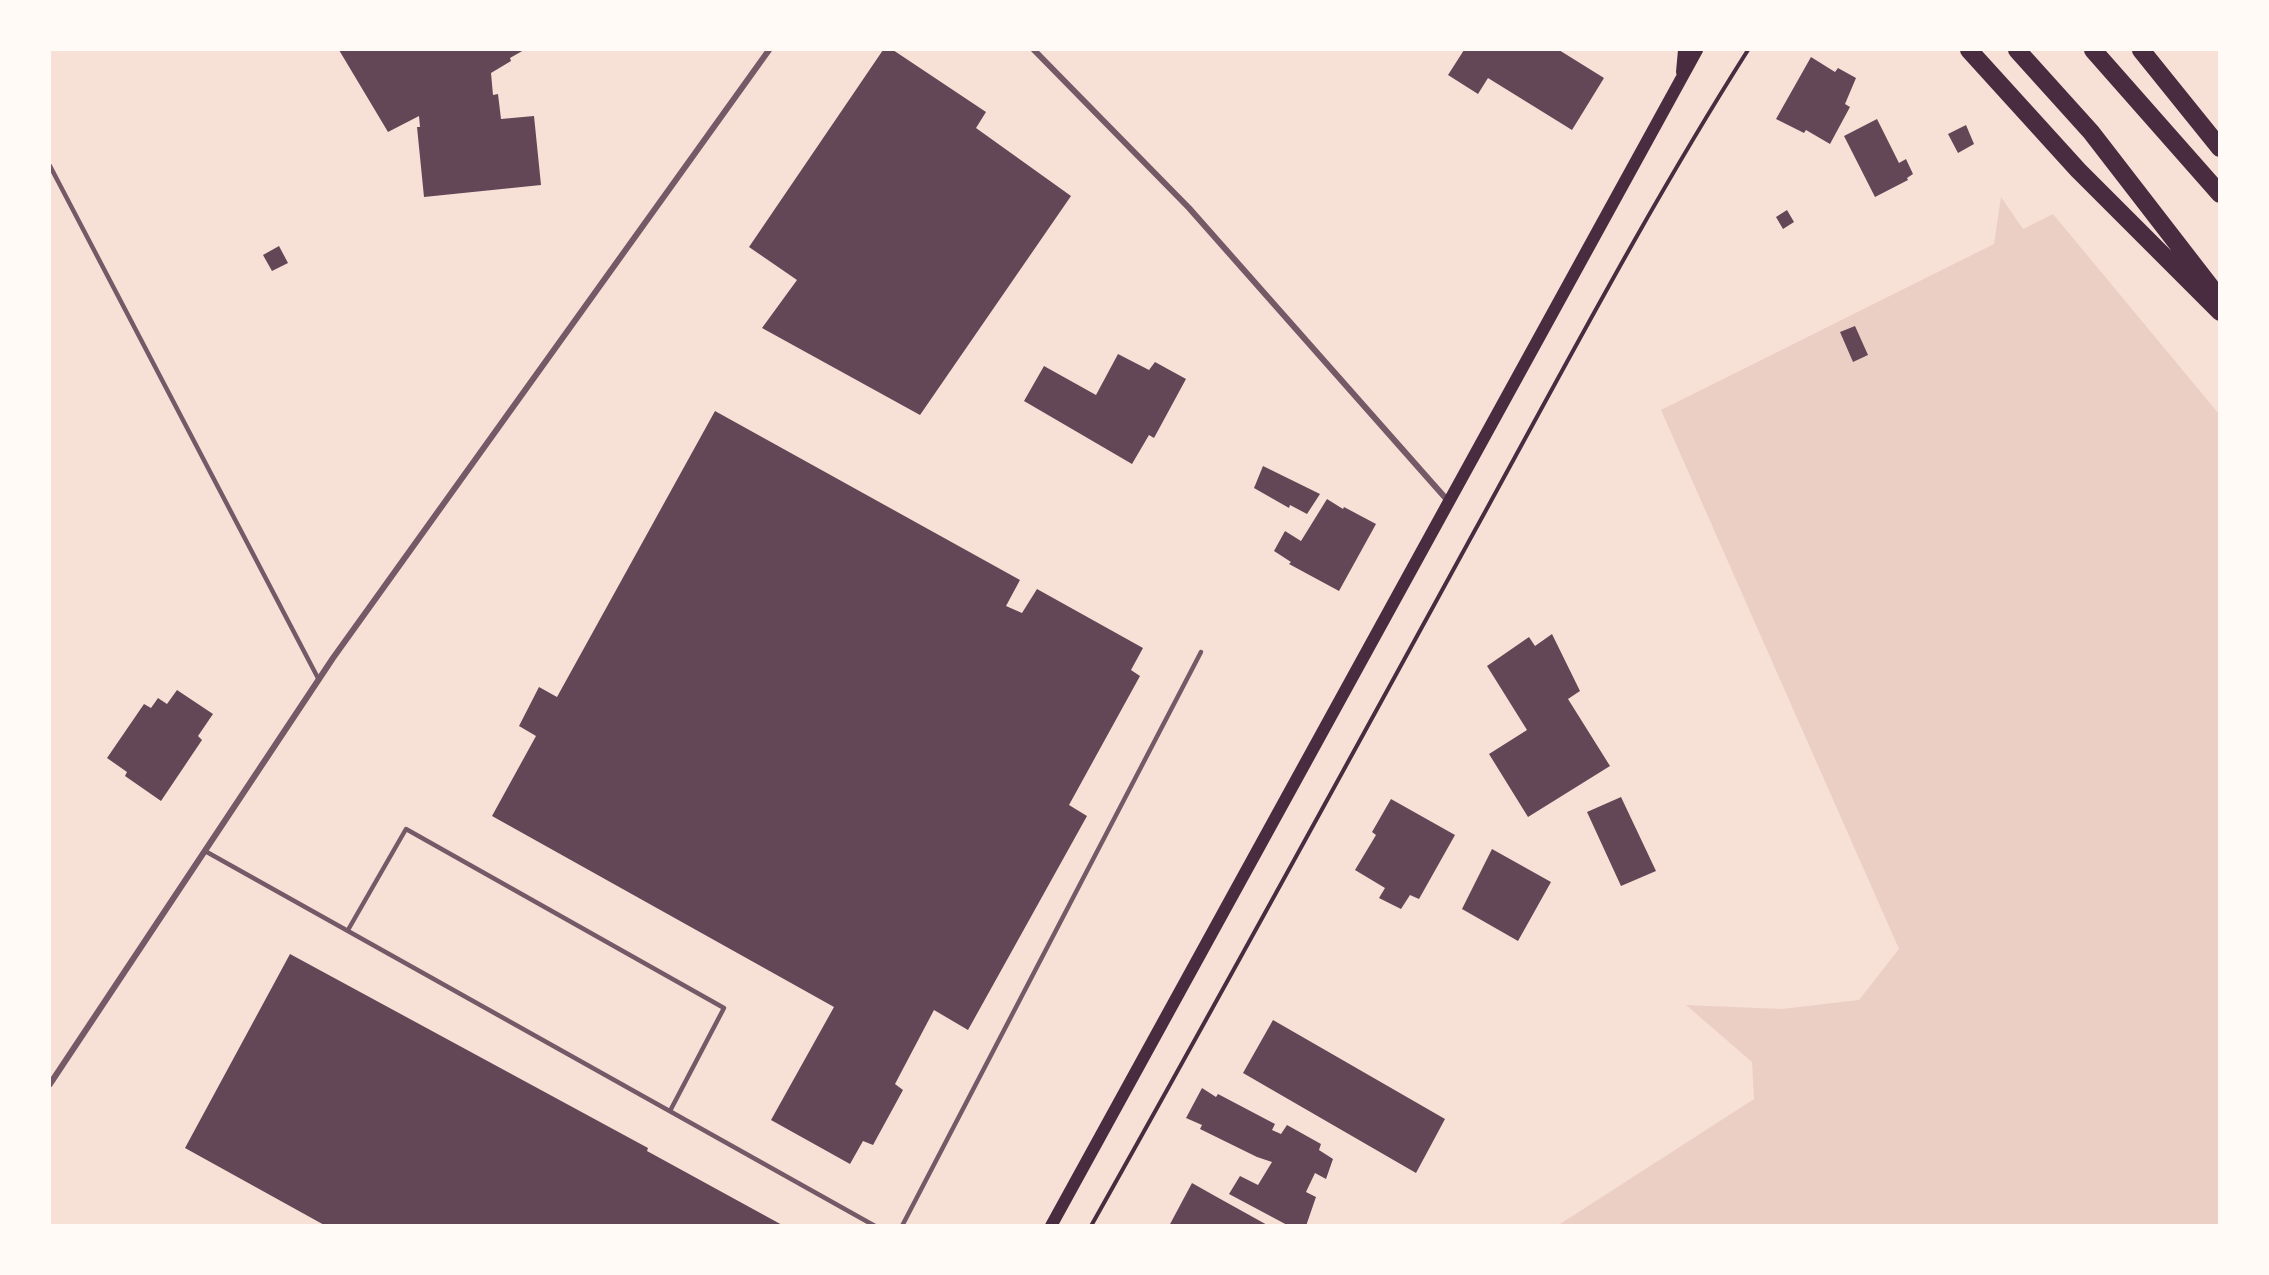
<!DOCTYPE html>
<style>
body{margin:0}
#map{position:relative;width:2269px;height:1275px;overflow:hidden;background:#f7e1d7;font-family:"Work Sans",sans-serif}
canvas{display:block}
.frame{position:absolute;inset:0;border:51px solid #fffaf5;pointer-events:none}
</style>
<div id="map">
<canvas width="2269" height="1275"></canvas>
<div class="frame"></div>
</div>
<script>
const ctx = document.querySelector('canvas').getContext('2d');
ctx.lineJoin = 'round';
function paint(path, color) { ctx.fillStyle = color; ctx.fill(path, 'evenodd'); }
function stroke(path, color, width, dash) { ctx.strokeStyle = color; ctx.lineWidth = width; ctx.lineCap = dash ? 'butt' : 'round'; ctx.setLineDash(dash || []); ctx.stroke(path); }
const green = new Path2D(`
 M2001,197L2023,229L2053,214L2219,414V1225L1557,1226L1754,1099L1752,1062L1686,1005L1782,1009L1859,1000L1899,949L1661,410L1994,244Z`);
const building = new Path2D(`
 M339,50H524L510,58L511,61L491,73L493,95L498,94L501,119L534,116L541,185L424,197L417,127H420L419,116L388,132Z
 M883,50H893L986,112L976,128L1071,196L920,415L762,328L797,280L749,247Z
 M1464,50H1559L1604,78L1572,130L1488,78L1478,94L1448,75Z
 M1811,57L1835,72L1838,68L1856,78L1845,104L1850,107L1830,144L1806,130L1804,133L1776,119Z
 M1877,119L1899,163L1906,159L1913,174L1907,178L1908,180L1875,197L1844,136Z
 M1966,125L1974,144L1958,153L1948,134Z
 M1787,210L1794,222L1783,229L1776,217Z
 M279,246L288,263L272,271L263,255Z
 M1855,326L1868,355L1853,362L1840,332Z
 M1118,354L1149,370L1155,362L1186,379L1154,438L1149,435L1132,464L1024,401L1044,366L1096,395Z
 M715,411L1020,580L1006,606L1022,613L1037,589L1143,648L1131,670L1140,676L1069,805L1087,816L968,1030L934,1010L895,1084L903,1090L873,1145L863,1141L850,1164L771,1120L834,1007L492,816L536,736L519,726L539,687L557,697Z
 M1263,466L1320,494L1307,514L1290,505L1289,508L1254,488Z
 M1327,499L1343,509L1344,507L1376,524L1339,591L1289,564L1291,562L1274,551L1285,531L1301,541Z
 M1552,634L1580,691L1568,699L1610,766L1528,817L1489,754L1527,730L1487,666L1529,637L1535,646Z
 M177,690L213,714L198,736L202,740L161,801L125,776L127,772L107,758L144,704L151,708L158,698L167,704Z
 M1621,797L1656,871L1621,886L1587,812Z
 M1391,799L1455,835L1419,899L1410,895L1401,909L1379,898L1385,888L1355,870L1376,835L1372,832Z
 M1492,849L1551,882L1518,941L1462,909Z
 M290,954L648,1148L647,1151L784,1226H326L185,1148Z
 M1273,1020L1445,1119L1416,1173L1243,1073Z
 M1202,1088L1216,1097L1218,1094L1275,1124L1272,1130L1281,1134L1287,1125L1321,1144L1319,1150L1333,1159L1326,1179L1315,1173L1306,1192L1316,1197L1306,1226H1289L1229,1194L1240,1176L1258,1185L1272,1162L1257,1157L1200,1129L1202,1125L1186,1118Z
 M1192,1183L1215,1196L1269,1226H1169Z`);
const path = new Path2D(`
 M1091,1226C1221,995 1347,764 1474,532C1563,370 1649,206 1748,50`);
const service = new Path2D(`
 M50,166L319,680
 M205,851L875,1226
 M348,930L406,829L724,1008L670,1111
 M902,1226L1201,652`);
const minor = new Path2D(`
 M1034,50L1189,208L1449,502
 M50,1084L333,658L769,50`);
const secondary = new Path2D(`
 M1682,72L1684,50
 M1051,1226L1697,50`);
const motorway = new Path2D(`
 M1969,50L2078,170L2220,312
 M2017,50L2091,132L2220,299
 M2093,50L2220,194
 M2141,50L2220,148`);
paint(green, '#ebcfc5');
paint(building, '#644757');
stroke(path, '#4a2c40', 4);
stroke(service, '#755966', 4.5);
stroke(minor, '#755966', 6);
stroke(secondary, '#4a2c40', 12);
stroke(motorway, '#4a2c40', 18);
</script>
